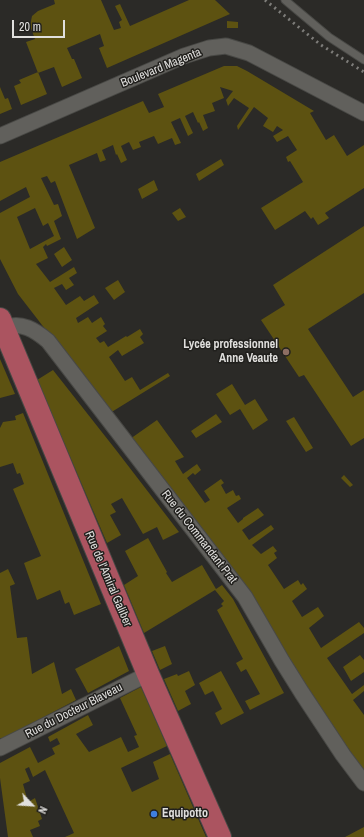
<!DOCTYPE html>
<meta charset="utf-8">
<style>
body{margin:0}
#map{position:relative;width:364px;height:837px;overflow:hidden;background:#2b2a27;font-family:"Archivo Narrow",sans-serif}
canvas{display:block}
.north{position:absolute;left:12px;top:785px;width:40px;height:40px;-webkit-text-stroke:3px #21201d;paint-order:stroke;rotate:115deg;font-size:11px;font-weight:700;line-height:16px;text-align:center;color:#e0dfdd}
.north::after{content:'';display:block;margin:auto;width:14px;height:18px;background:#e0dfdd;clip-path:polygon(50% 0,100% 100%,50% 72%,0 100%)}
.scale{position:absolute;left:12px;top:20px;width:53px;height:18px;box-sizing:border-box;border:2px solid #e0dfdd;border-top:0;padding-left:5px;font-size:12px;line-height:14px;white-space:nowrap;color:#e0dfdd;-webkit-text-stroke:3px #21201d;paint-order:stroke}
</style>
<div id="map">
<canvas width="364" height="837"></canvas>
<div class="north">N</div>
<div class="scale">20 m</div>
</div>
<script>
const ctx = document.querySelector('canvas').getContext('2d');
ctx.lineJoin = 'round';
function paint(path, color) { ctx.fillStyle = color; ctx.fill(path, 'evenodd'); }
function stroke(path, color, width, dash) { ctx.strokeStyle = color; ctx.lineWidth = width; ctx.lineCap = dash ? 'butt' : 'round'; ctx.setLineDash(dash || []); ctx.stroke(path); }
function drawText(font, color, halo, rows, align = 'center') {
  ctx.font = font + ' "Archivo Narrow",sans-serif'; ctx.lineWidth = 3; ctx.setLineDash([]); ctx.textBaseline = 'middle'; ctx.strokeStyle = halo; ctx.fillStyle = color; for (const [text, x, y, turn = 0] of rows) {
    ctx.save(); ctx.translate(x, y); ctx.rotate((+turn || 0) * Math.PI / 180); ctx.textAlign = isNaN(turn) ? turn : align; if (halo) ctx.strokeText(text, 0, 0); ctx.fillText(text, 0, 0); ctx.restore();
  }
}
const building = new Path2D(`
 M54,0H101L114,30L121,28L119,22L122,20L115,6L120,4L130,26L189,0H215L230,14L107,68L99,48L104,46L100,34L67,48L72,59H74L82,78L62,87L54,67L38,73L26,42L35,39L30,26L32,16L38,11L55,4Z
 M227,21L238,22V28H227Z
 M224,66H237L247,71L314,111L310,113L326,140L334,135L347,156L364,145V188L325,213L329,218L318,225L313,217L311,219L305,211L275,230L261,208L303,182L290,161L288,162L286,157L297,150L288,136L277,142L273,136L283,130L277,126L273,132L263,126L268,118L254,107L238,130L237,126L249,108L234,98L228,106L226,100L233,91L220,87L224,98L212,103L215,111L203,115L208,128L203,131L199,122L198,123L193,112L185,116L193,133L188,136L180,118L171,122L181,143L175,145L172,138L158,144L154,136L139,142L141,147L133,150L129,142L121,146L127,160L121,163L117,154L116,155L113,145L102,150L106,160L100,162L97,153L69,165L95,228L77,239L55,181L51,183L47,176L41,178L54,205L58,204L62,216L54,221L61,239L47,246L46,244L43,247L48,258L36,264L50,282L74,267L77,273L69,278L74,285L66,290L62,284L54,288L66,305L80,296L84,301L94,295L99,303L76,318L78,323L88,317L92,323L101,317L105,324L103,326L107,331L96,338L100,343L104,341L108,347L126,336L127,337L140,329L143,334L140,337L144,343L122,356L118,350L109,357L125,381L132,377L140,390L168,373L170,376L110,413L18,294L0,259V213L30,197L26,187L0,201V162L143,101L149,113L164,107L158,94ZM35,208L43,226L48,223L54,236L30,249L17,217Z
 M38,72L47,94L21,105L14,86L21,83L19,80Z
 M0,87L5,99L8,98L12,109L0,114Z
 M221,159L224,165L199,181L196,174Z
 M154,180L158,190L142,199L138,189Z
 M180,208L186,217L178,221L172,213Z
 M364,226V293L308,329L353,397L364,390V438L351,446L304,375L299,377L261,320L285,305L273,285Z
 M64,247L72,260L62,267L54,254Z
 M118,280L125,292L114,300L105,288Z
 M0,359L15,394L0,398Z
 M53,370L116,450L179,532L163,540L157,527L143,534L122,498L111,504L116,512L110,515L121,535L107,543L37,380Z
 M232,384L245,405L255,399L268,420L253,430L240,409L230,415L216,394Z
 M23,413L101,604L74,615L69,602L65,604L60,590L37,600L24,563L41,556L13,489L24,484L20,473L17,474L13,463L0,467V428L3,422L16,420L15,416Z
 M216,414L222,422L196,438L191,431Z
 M294,417L313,448L306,452L286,421Z
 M157,420L184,457L175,461L183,474L197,464L201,470L195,475L193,473L187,478L205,503L210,500L204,491L221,479L224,483L221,485L226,494L233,490L236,496L239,495L241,499L227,508L238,523L243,519V518L258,508L264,515L242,530L249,540L271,525L274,529L252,545L261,554L273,546L277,551L274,553L277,558L268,565L284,589L298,580L301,585L303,583L307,589L292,601L302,617L318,607L324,616L309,628L321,648L359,622L364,628V633L327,658L352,694L364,685V691L353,700L364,715V771L130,439Z
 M344,475L353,485L350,487L341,478Z
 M148,538L167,572L166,573L172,582L202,565L216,589L222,585L233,599L284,693L250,710L245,701L260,694L246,669L241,672L236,663L243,659L217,610L223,606L221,604L224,601L215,590L144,633L124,585L138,576L125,551Z
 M8,569L15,584L10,586L17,638L27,637L32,674L54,662L62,694L71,689L76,700L4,738H0V573Z
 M119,646L129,671L88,693L75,669Z
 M165,646L172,664L160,670L152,651Z
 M360,655L364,660V672L351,681L343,667Z
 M189,671L195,685L185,691L191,704L178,711L164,679L177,674L178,676Z
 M221,671L244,713L221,725L215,713L222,709L213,691L205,695L199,683Z
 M141,687L167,746L121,768L132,792L159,779L153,762L170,754L206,837H65L74,833L45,770L33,777L29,767L25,769L30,781L23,784L28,802L35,798L42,819L38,821L40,826L30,830L33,837H8L0,778V763L30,747L38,763L55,754L52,748L60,744L57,738L50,742L48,737L88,715L93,725L76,734L89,752L121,737L128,752L139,747L134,736L137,735L120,698Z
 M364,827V837H345Z`);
const service = new Path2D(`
 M285,0L329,37L364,60`);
const minor = new Path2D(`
 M0,136L184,56L209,48L226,46L249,53L364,113
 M4,328C21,321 35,330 48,341L245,597L282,661L302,693L343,755L364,783
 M0,748L148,674`);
const primary = new Path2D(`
 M0,319L148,674L220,837`);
const rail = new Path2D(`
 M265,0L321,45L364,72`);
const markers = [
 [286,352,4,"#8d6e63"],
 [154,814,4,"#3f7fe0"]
];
const streetNames = [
 ["Boulevard Magenta",161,68,-22],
 ["Rue du Commandant Prat",199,537,52],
 ["Rue de l'Amiral Galiber",108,579,67],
 ["Rue du Docteur Blaveau",74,711,-27]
];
const poiNames = [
 ["Lycée professionnel",278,345],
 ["Anne Veaute",278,359],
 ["Equipotto",162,814,"left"]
];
paint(building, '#5d5211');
stroke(service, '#484845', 9);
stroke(minor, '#484845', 17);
stroke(primary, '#484845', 24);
stroke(service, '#61605c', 7);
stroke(minor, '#61605c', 15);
stroke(primary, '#ab5460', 22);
stroke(rail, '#7e7d7a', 3, [2, 4]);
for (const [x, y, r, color] of markers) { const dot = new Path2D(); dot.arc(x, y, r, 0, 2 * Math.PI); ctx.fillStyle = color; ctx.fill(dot); stroke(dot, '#21201d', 1.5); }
drawText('12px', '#e0dfdd', '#21201d', streetNames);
drawText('bold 12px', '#e0dfdd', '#21201d', poiNames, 'right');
</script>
